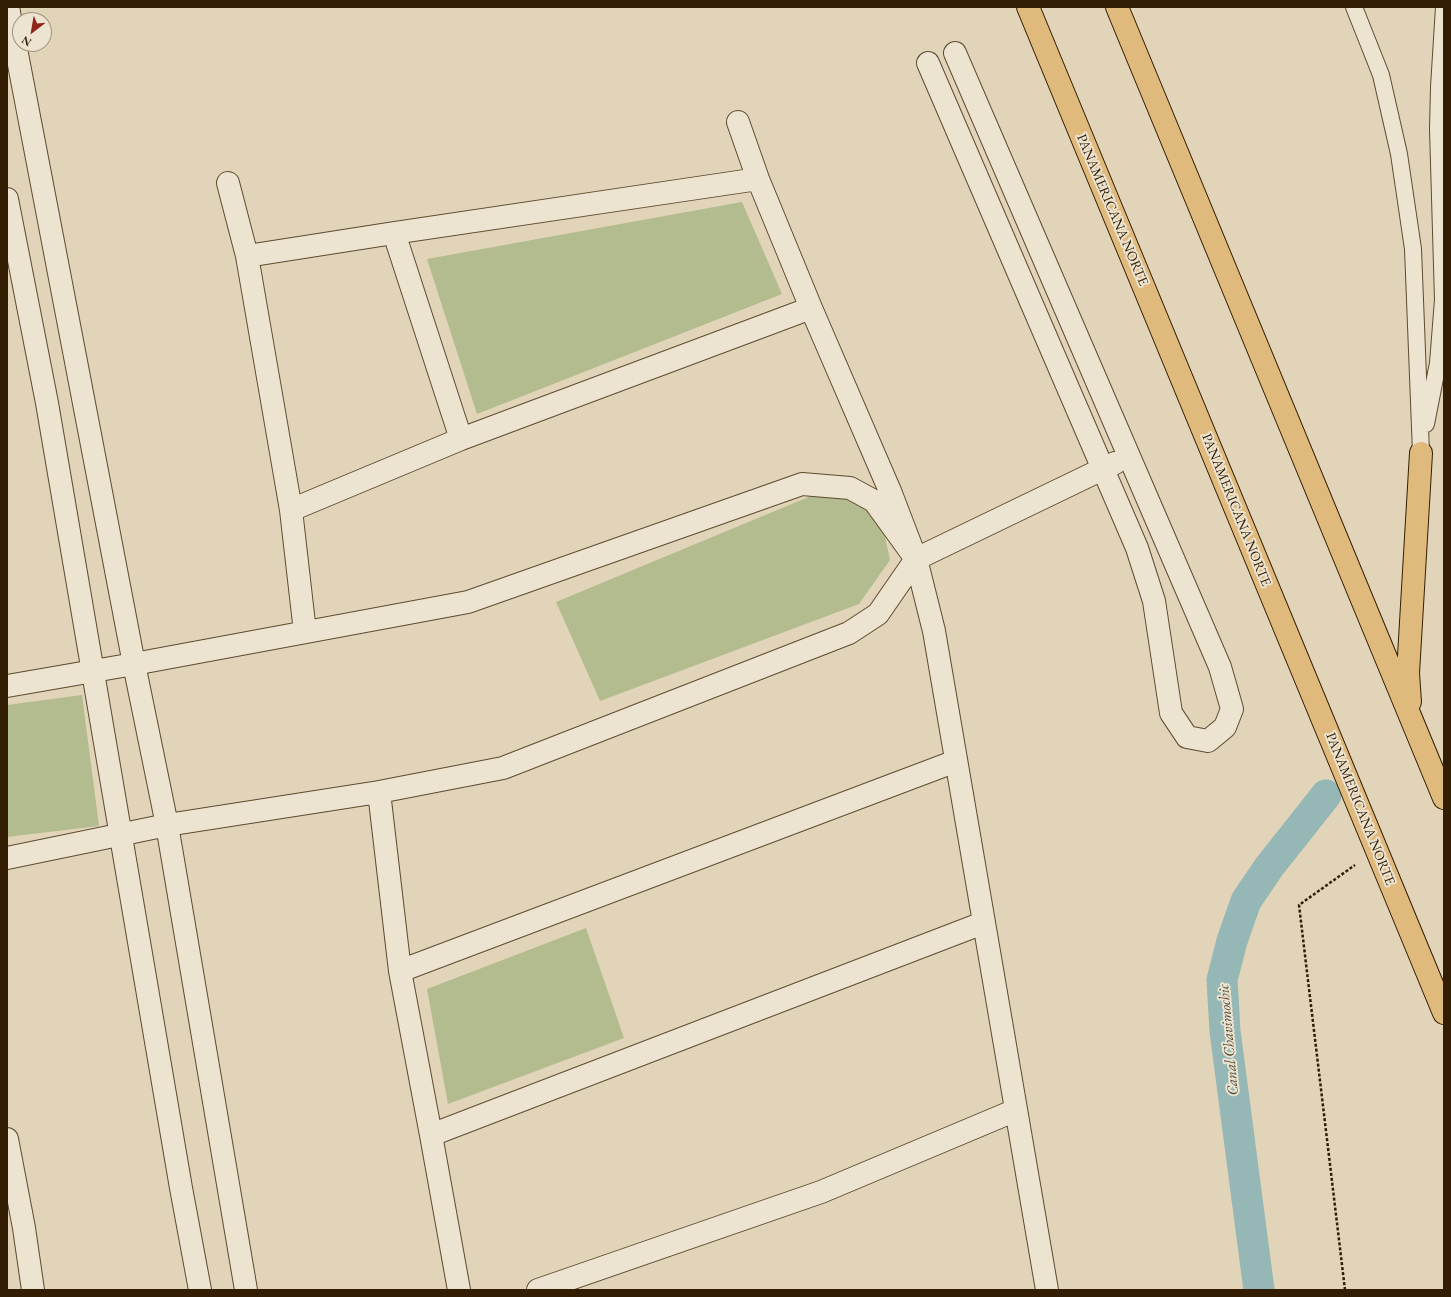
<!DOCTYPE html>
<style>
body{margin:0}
#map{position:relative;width:1451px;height:1297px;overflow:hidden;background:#e1d4b8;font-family:"EB Garamond",serif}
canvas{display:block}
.frame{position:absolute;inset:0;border:8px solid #331d03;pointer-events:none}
.north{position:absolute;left:12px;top:12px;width:40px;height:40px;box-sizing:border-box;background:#ece3d1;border:1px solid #a2947f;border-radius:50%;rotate:211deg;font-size:11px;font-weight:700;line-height:16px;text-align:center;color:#331d03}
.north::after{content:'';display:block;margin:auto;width:14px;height:18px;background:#8f2418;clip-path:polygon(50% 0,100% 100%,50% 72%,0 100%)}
</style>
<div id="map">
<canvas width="1451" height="1297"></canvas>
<div class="frame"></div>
<div class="north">N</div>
</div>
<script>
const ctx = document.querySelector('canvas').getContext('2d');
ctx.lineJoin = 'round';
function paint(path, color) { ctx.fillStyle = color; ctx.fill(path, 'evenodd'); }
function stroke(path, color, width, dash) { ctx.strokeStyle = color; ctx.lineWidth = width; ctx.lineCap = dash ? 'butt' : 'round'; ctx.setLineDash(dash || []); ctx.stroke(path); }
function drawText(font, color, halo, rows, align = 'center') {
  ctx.font = font + ' "EB Garamond",serif'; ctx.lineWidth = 4; ctx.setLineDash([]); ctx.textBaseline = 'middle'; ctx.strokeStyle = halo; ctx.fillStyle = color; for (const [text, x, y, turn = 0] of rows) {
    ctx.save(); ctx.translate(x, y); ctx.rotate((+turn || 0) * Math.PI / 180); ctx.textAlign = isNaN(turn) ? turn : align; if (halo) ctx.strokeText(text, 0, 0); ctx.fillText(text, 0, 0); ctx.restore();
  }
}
const green = new Path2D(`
 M742,202L782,294L477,414L427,259Z
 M835,486L880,513L890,560L859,604L600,701L556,602Z
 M82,695L99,826L7,837V705Z
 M586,928L624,1038L448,1104L427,989Z`);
const canal = new Path2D(`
 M1259,1290L1225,1031L1222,980L1232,941L1246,901L1269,867L1326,795`);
const path = new Path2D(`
 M1345,1290L1299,905L1355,865`);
const service = new Path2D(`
 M1354,7L1381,75L1399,154L1413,249L1421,453
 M1426,424L1438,363L1443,300L1438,129L1439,87L1444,7`);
const minor = new Path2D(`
 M928,63L1137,548L1154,601L1171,713L1187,737L1208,741L1225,727L1232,709L1220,667L955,53
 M738,122L758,179L811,308L890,491L916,559L934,631L1047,1290
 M228,183L247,256L291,510L461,439L811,308
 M394,233L461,439
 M247,256L394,233L758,179
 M291,510L305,632
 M916,559L1115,463
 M7,686L134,664L468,602L802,484L850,488L874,501L916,559L878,614L849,633L503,768L379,792L167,825L7,858
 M379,792L400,971
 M431,1135L983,923
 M7,1139L24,1228L33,1290
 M459,1290L431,1135L400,971L956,761
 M538,1290L821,1192L1016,1110`);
const tertiary = new Path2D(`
 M8,7L134,664L167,825L246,1290
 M7,199L47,403L181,1188L200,1290`);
const motorway = new Path2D(`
 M1028,7L1444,1013
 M1117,7L1444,798
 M1410,702L1408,673L1421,453`);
const streetNames = [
 ["PANAMERICANA NORTE",1112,210,67],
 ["PANAMERICANA NORTE",1236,510,68],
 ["PANAMERICANA NORTE",1360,809,68]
];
const waterNames = [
 ["Canal Chavimochic",1229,1040,-95]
];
paint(green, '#b3bc8e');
stroke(canal, '#95b7b5', 31);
stroke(service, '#5e4b30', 18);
stroke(minor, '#5e4b30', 24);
stroke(tertiary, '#5e4b30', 24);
stroke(motorway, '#331d03', 24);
stroke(path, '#331d03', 2.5, [3, 2]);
stroke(service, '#ece3d1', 16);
stroke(minor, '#ece3d1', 22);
stroke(tertiary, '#ece3d1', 22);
stroke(motorway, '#e0ba7c', 22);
drawText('14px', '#331d03', '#ece3d1', streetNames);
drawText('italic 15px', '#504b38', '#ece3d1', waterNames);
</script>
